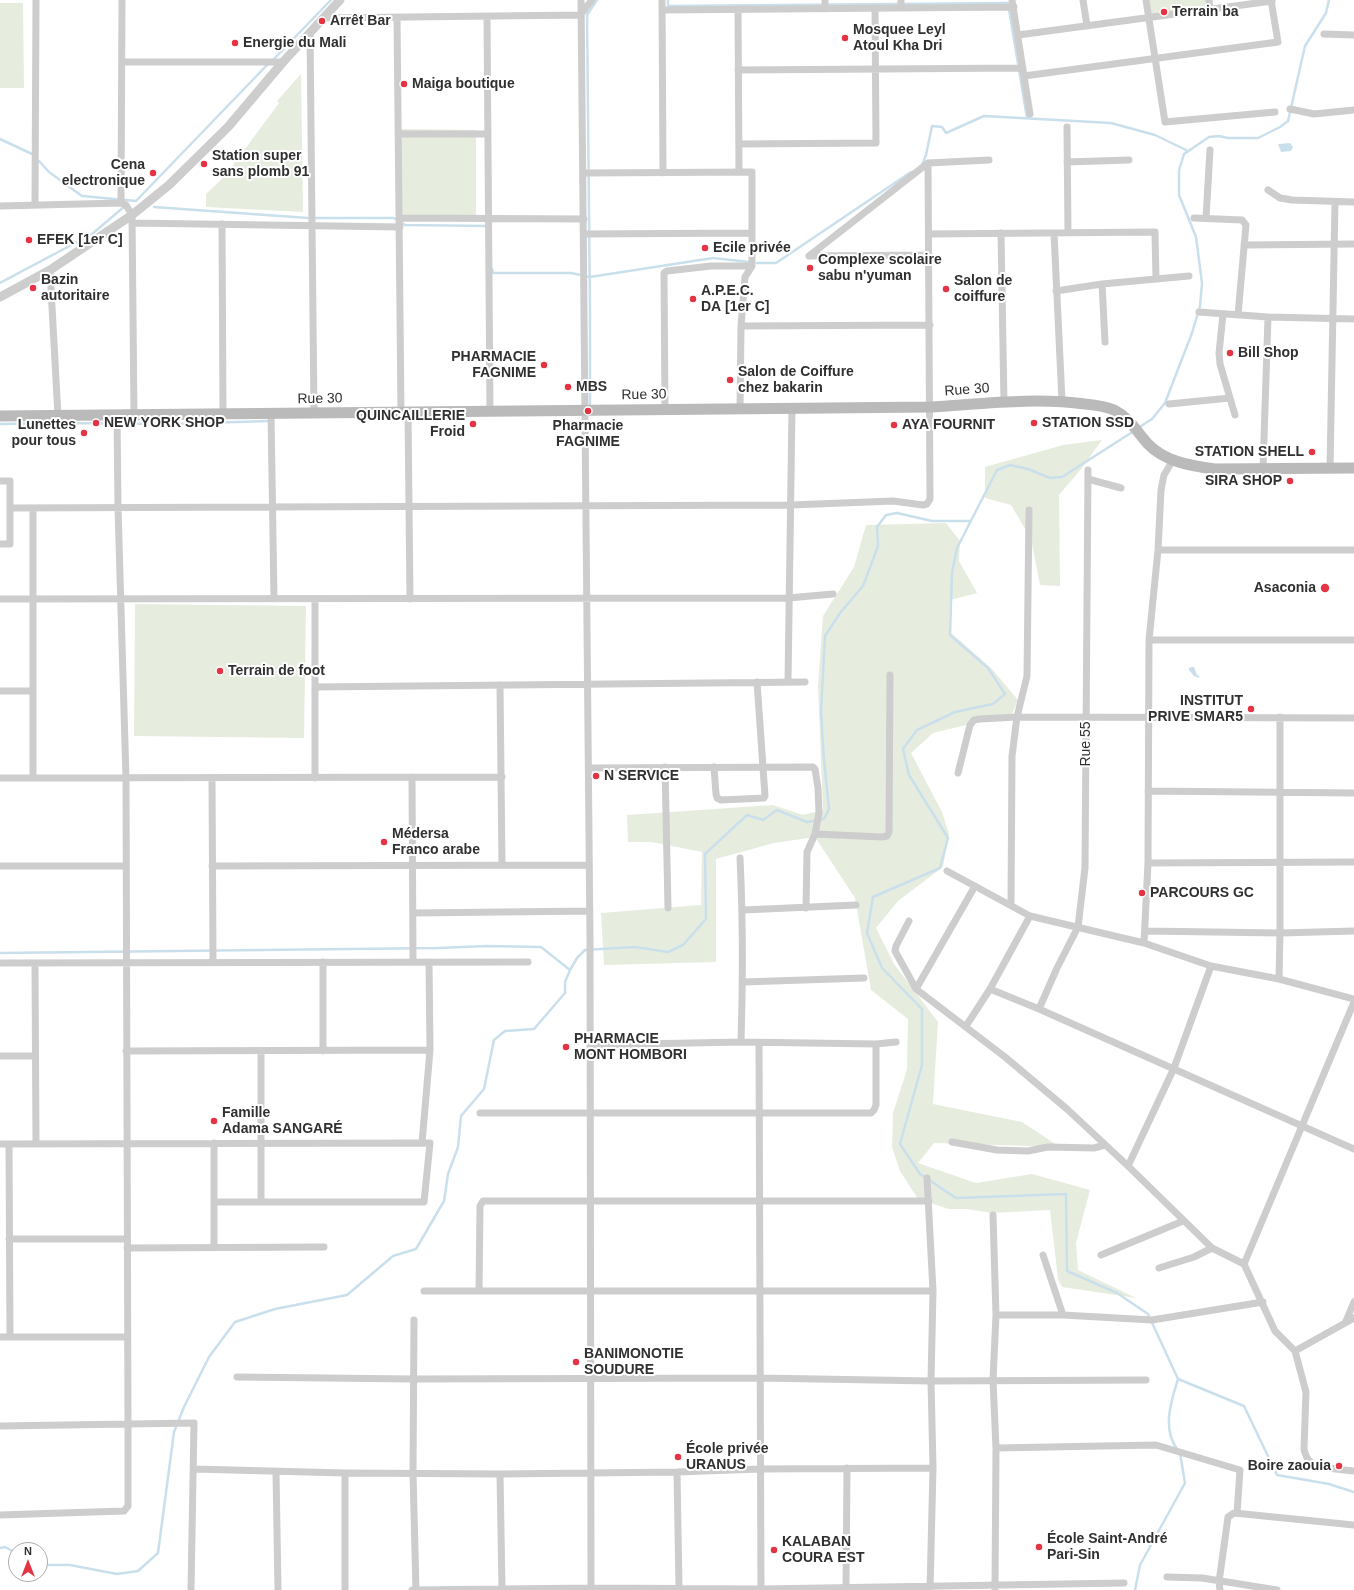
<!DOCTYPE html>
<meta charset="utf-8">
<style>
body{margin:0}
#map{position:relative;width:1354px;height:1590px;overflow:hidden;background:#fff;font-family:Helvetica,sans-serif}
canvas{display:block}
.north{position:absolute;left:8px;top:1542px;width:40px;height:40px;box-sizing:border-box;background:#fff;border:1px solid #acacac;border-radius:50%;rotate:0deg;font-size:11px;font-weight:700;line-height:16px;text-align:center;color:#303030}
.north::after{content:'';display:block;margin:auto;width:14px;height:18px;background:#e43444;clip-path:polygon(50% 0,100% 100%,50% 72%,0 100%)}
</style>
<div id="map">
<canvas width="1354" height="1590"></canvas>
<div class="north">N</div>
</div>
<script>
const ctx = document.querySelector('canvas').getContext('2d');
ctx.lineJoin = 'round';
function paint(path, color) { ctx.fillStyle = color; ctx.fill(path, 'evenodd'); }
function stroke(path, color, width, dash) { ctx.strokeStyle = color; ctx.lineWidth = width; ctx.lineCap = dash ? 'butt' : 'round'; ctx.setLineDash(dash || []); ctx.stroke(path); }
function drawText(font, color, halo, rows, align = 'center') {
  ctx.font = font + ' Helvetica,sans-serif'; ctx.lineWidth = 4; ctx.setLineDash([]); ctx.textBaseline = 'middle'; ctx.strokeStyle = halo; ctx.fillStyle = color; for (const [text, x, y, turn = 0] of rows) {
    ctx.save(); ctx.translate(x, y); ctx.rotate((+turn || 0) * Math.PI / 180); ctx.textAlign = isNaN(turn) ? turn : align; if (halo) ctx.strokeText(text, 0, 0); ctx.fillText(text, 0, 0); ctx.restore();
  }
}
const green = new Path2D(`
 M1148,0H1206L1207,7L1150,16Z
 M0,3H23L24,88H0Z
 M301,74L303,212L206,207V194L225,176L279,103L277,101Z
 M401,129L476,130V217H401Z
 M1102,440L1082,468L1059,495L1060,586L1040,585L1031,539L1011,505L985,498V467L1063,445Z
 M946,523L960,541L959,561L977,593L950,600L949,631L992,669L1018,700L1010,719L974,723L933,733L911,753L942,812L949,834L943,867L898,901L876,928L894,964L938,1022L933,1104L1022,1122L1060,1147L934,1143L918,1163L976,1183L1032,1174L1090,1190L1076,1243L1078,1270L1136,1298L1062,1287L1058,1279L1050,1210L991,1213L967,1209H949L918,1199L900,1171L892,1147L893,1113L907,1069L908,1019L871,990L855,898L815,837L774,843L716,859V962L604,965L601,913L701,905L702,852L652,842H628L627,815L773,805L803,815L823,810L818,686L823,616L854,567L866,525Z
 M135,604L306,606L304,738L134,736Z`);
const water = new Path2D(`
 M1290,143L1293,147L1291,151L1281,152L1278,144Z
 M1192,667H1194L1197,675L1199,676V678L1194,676L1189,670V668Z`);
const stream = new Path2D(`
 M668,0V6L1008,3L1027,118
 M587,10L590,312V405
 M587,15L597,0
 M273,60L331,0
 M0,139L32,154
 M39,161L49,172L82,196L136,201L269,63
 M922,165L926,155L932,126L942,127L946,133L984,116L1111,123L1155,135L1188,151
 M154,207L308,218H394L405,225L488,226
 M757,263H776L911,172
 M492,269L493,273H571L590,277L713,258L749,262
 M0,283L92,234L125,206
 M0,424L64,423L171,424L270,421
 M1138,428L1152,419L1165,403L1192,333L1200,306L1202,283L1196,237L1179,195V170L1184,154L1209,137L1219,136L1228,138H1258L1280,127L1288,121L1305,46L1326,13L1329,0
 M1134,431L1062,477L1050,478L1028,469L1010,465L997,470L957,548L952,573L950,635L988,668L1005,694L993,704L955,712L917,730L903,749L909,775L948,838L940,868L873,897L867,933L882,968L922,1009V1065L900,1144L920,1174L956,1198L1066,1194L1067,1271L1117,1293L1148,1314L1178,1379L1244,1406L1277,1475L1329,1484L1354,1492
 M0,953L438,948L486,946L541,947L570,970
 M1177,1449C1162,1428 1171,1402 1178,1379
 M0,1548L5,1547L16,1553
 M40,1565H70L117,1574L138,1571L158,1553L174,1432L184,1407L209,1357L235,1322L275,1309L347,1295L393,1256L416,1249L444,1201L448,1174L458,1147L461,1116L484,1089L494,1040L505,1031L534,1029L565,993V982L570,970L577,958L585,950L635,947L668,952L683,945L706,919L705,854L747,815L763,820L777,810L807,822L824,819L829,809L824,760L821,712L825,636L840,613L863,586L878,546L877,527L886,515L897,513L932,521H971
 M1135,1590L1140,1565L1185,1483L1180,1453`);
const minor = new Path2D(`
 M581,0L590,938L591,1590
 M662,0L663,173
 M825,0V9
 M901,0V8
 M1012,0L1030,114
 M1083,0L1087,26
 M1146,0L1165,122L1275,112
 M1209,0L1210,9
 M738,9L739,172
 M662,10L1014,7
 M397,17L401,413
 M487,17L490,412
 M323,18L580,15L592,0
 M310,32L314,414
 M1324,34L1354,35
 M1018,35L1272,1
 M123,62H283
 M738,70L1023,68
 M1024,76L1278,42L1271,0
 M1290,109L1314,114L1354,110
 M1067,127L1068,233
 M399,134H488
 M739,144L876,143L875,8
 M1067,162L1129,160
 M584,173L752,172V266L745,277L741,326L740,409
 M1268,190L1280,198L1292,200L1354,202
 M121,203L122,0
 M35,205L36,0
 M0,206L121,203L126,205L132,215L134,415
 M400,218L584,219
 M1194,218L1242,220L1246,225L1238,315
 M1206,218L1210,150
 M132,223L400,227
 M222,224L223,414
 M1001,233L1004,403
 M1054,233L1062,401
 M584,234L752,233
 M929,234L1155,232L1156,279
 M1244,245L1354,244
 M809,256L928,163L989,160
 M809,256L929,255
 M50,270L58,416
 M1102,284L1105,342
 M1056,291L1102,284L1189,276
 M1199,312L1268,317L1354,319
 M1223,314L1219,353L1220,364L1235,415
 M741,326L930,325
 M1169,404L1230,398
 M665,410L664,273L667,271L711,266H752
 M408,413L410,599
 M271,414L274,599
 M1330,468L1335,202
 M1263,469L1268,317
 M1088,479L1121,488
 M0,481H10V544H0
 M10,508L791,505L893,501L923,505L927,504L930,499L928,163
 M33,508V778
 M1158,550H1354
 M0,599L788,598L833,594
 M315,599V778
 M1149,640H1354
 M788,682L792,409
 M500,685L502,865
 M315,687L805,682
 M0,691H33
 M665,767L668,908
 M714,767L716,794L717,798L721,800L764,798L765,796L757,682
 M589,768L813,767L815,769L818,788L819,813L815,834L807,852L806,908
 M958,773L970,725L974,720L980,719L1017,717L1354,718
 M412,777L413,962
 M0,778L502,777
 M212,778L213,962
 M1148,791L1354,793
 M815,834L882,837L887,836L889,832L890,675
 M740,858C743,920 743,981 741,1042
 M1148,863L1354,862
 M0,866H126
 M212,866L589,865
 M947,871L1030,916L1144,943L1211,966L1279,979L1354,999
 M1011,904L1012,756L1017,717L1027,676L1029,510
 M743,910L856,905
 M413,913L590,911
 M909,921L896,946L895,951L916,989L1005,1057L1067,1109L1128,1166L1212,1248L1244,1264L1275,1331L1295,1351L1306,1392L1304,1449C1305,1454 1307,1460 1312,1463C1323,1468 1342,1470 1354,1471
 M1146,931L1280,933L1354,931
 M1144,943L1148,863L1149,640L1158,550L1161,490L1164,475L1173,460
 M323,962V1051
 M0,963L528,962
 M35,963L36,1144
 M1279,979L1280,933V717
 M743,982L864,978
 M916,989L975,886
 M990,989L1039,1009L1354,1149
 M1039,1009L1057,968L1078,927L1085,868L1088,470
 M966,1026L990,989L1030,916
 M759,1043L761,1590
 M590,1045L741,1042L876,1044
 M126,1051L430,1050
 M261,1051V1202
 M0,1056H35
 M480,1113H871L874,1110L876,1105V1044L896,1042
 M952,1142L997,1150L1028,1151L1048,1147L1094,1148L1105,1145
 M214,1143V1248
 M422,1143L430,1050L429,962
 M0,1144L430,1143L424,1202H214
 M9,1144L10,1337
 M1128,1166L1174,1068L1211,966
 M927,1178L933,1291L931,1381L933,1468L930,1590
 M993,1215L996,1315L993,1380L996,1448L995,1590
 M9,1239H127
 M127,1248L324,1247
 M1043,1255L1063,1315
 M1101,1255L1183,1221
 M1244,1264L1354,1002
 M1159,1268L1194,1257L1212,1248
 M424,1291H933
 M479,1291L480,1206L483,1201H929
 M996,1315H1063L1152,1320L1263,1302
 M414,1320L413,1473L416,1590
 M1346,1321L1354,1302
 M0,1337H127
 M1295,1351L1354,1318
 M237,1377L413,1379L760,1378L931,1381L1146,1380
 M0,1426L194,1423L191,1590
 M996,1448L1156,1445L1240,1470L1237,1513
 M194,1469L345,1473L500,1474L677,1472L760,1469L933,1468
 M276,1472L278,1590
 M677,1472L679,1588
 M345,1473V1590
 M500,1474L502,1589
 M0,1515L124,1511L128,1506V1425L126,778L118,508L117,415
 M1167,1577L1202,1578L1277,1590
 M846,1587L847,1468
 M412,1590L591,1588L761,1589L1124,1583
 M1220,1590L1219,1582L1228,1517L1234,1513L1354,1525`);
const tertiary = new Path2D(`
 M0,297L50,270L132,215L169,185L228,127L283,62L340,0`);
const secondary = new Path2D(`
 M0,416L930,407C981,404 1034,397 1085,404C1095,405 1105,406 1114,410C1130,418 1137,432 1148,444C1165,462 1192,466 1215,469L1354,468`);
const markers = [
 [1164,12,4,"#e43444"],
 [322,21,4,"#e43444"],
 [845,38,4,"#e43444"],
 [235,43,4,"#e43444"],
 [404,84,4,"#e43444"],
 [204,164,4,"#e43444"],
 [153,173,4,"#e43444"],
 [29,240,4,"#e43444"],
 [705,248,4,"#e43444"],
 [810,268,4,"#e43444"],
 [33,288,4,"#e43444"],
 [946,289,4,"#e43444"],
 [693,299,4,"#e43444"],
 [1230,353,4,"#e43444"],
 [544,365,4,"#e43444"],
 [730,380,4,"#e43444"],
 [568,387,4,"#e43444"],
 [588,411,4,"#e43444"],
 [96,423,4,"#e43444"],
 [1034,423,4,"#e43444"],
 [473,424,4,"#e43444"],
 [894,425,4,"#e43444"],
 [84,433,4,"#e43444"],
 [1312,452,4,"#e43444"],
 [1290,481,4,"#e43444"],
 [1325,588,5,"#e43444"],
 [220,671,4,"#e43444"],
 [1251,709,4,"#e43444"],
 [596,776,4,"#e43444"],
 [384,842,4,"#e43444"],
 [1142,893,4,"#e43444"],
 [566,1047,4,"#e43444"],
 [214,1121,4,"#e43444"],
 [576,1362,4,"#e43444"],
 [678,1457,4,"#e43444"],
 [1339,1466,4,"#e43444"],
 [1039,1547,4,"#e43444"],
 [774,1550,4,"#e43444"]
];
const poiNames = [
 ["Terrain ba",1172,12],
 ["Arrêt Bar",330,21],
 ["Mosquee Leyl",853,30],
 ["Atoul Kha Dri",853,46],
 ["Energie du Mali",243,43],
 ["Maiga boutique",412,84],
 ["Station super",212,156],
 ["sans plomb 91",212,172],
 ["Cena",145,165,"right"],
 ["electronique",145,181,"right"],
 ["EFEK [1er C]",37,240],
 ["Ecile privée",713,248],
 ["Complexe scolaire",818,260],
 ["sabu n'yuman",818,276],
 ["Bazin",41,280],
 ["autoritaire",41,296],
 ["Salon de",954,281],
 ["coiffure",954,297],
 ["A.P.E.C.",701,291],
 ["DA [1er C]",701,307],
 ["Bill Shop",1238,353],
 ["PHARMACIE",536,357,"right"],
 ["FAGNIME",536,373,"right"],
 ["Salon de Coiffure",738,372],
 ["chez bakarin",738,388],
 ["MBS",576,387],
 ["QUINCAILLERIE",465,416,"right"],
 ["Froid",465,432,"right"],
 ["NEW YORK SHOP",104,423],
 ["STATION SSD",1042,423],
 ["Lunettes",76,425,"right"],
 ["pour tous",76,441,"right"],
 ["AYA FOURNIT",902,425],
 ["Pharmacie",588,426,"center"],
 ["FAGNIME",588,442,"center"],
 ["STATION SHELL",1304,452,"right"],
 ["SIRA SHOP",1282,481,"right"],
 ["Asaconia",1316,588,"right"],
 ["Terrain de foot",228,671],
 ["INSTITUT",1243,701,"right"],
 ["PRIVE SMAR5",1243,717,"right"],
 ["N SERVICE",604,776],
 ["Médersa",392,834],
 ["Franco arabe",392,850],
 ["PARCOURS GC",1150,893],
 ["PHARMACIE",574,1039],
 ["MONT HOMBORI",574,1055],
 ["Famille",222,1113],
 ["Adama SANGARÉ",222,1129],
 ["BANIMONOTIE",584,1354],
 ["SOUDURE",584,1370],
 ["École privée",686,1449],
 ["URANUS",686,1465],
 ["Boire zaouia",1331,1466,"right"],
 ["École Saint-André",1047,1539],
 ["Pari-Sin",1047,1555],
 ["KALABAN",782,1542],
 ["COURA EST",782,1558]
];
const streetNames = [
 ["Rue 30",967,390,-4],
 ["Rue 30",644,395,-1],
 ["Rue 30",320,399,-1],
 ["Rue 55",1086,744,-90]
];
paint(green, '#e6edde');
paint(water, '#cadfec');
stroke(stream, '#cadfec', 2.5);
stroke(minor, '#cdcdcd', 7);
stroke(tertiary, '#cdcdcd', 9);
stroke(secondary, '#bababa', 11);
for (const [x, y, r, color] of markers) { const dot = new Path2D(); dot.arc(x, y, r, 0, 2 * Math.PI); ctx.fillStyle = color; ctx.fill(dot); stroke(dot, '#fff', 1.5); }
drawText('bold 14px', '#303030', '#fff', poiNames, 'left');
drawText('14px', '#303030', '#fff', streetNames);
</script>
